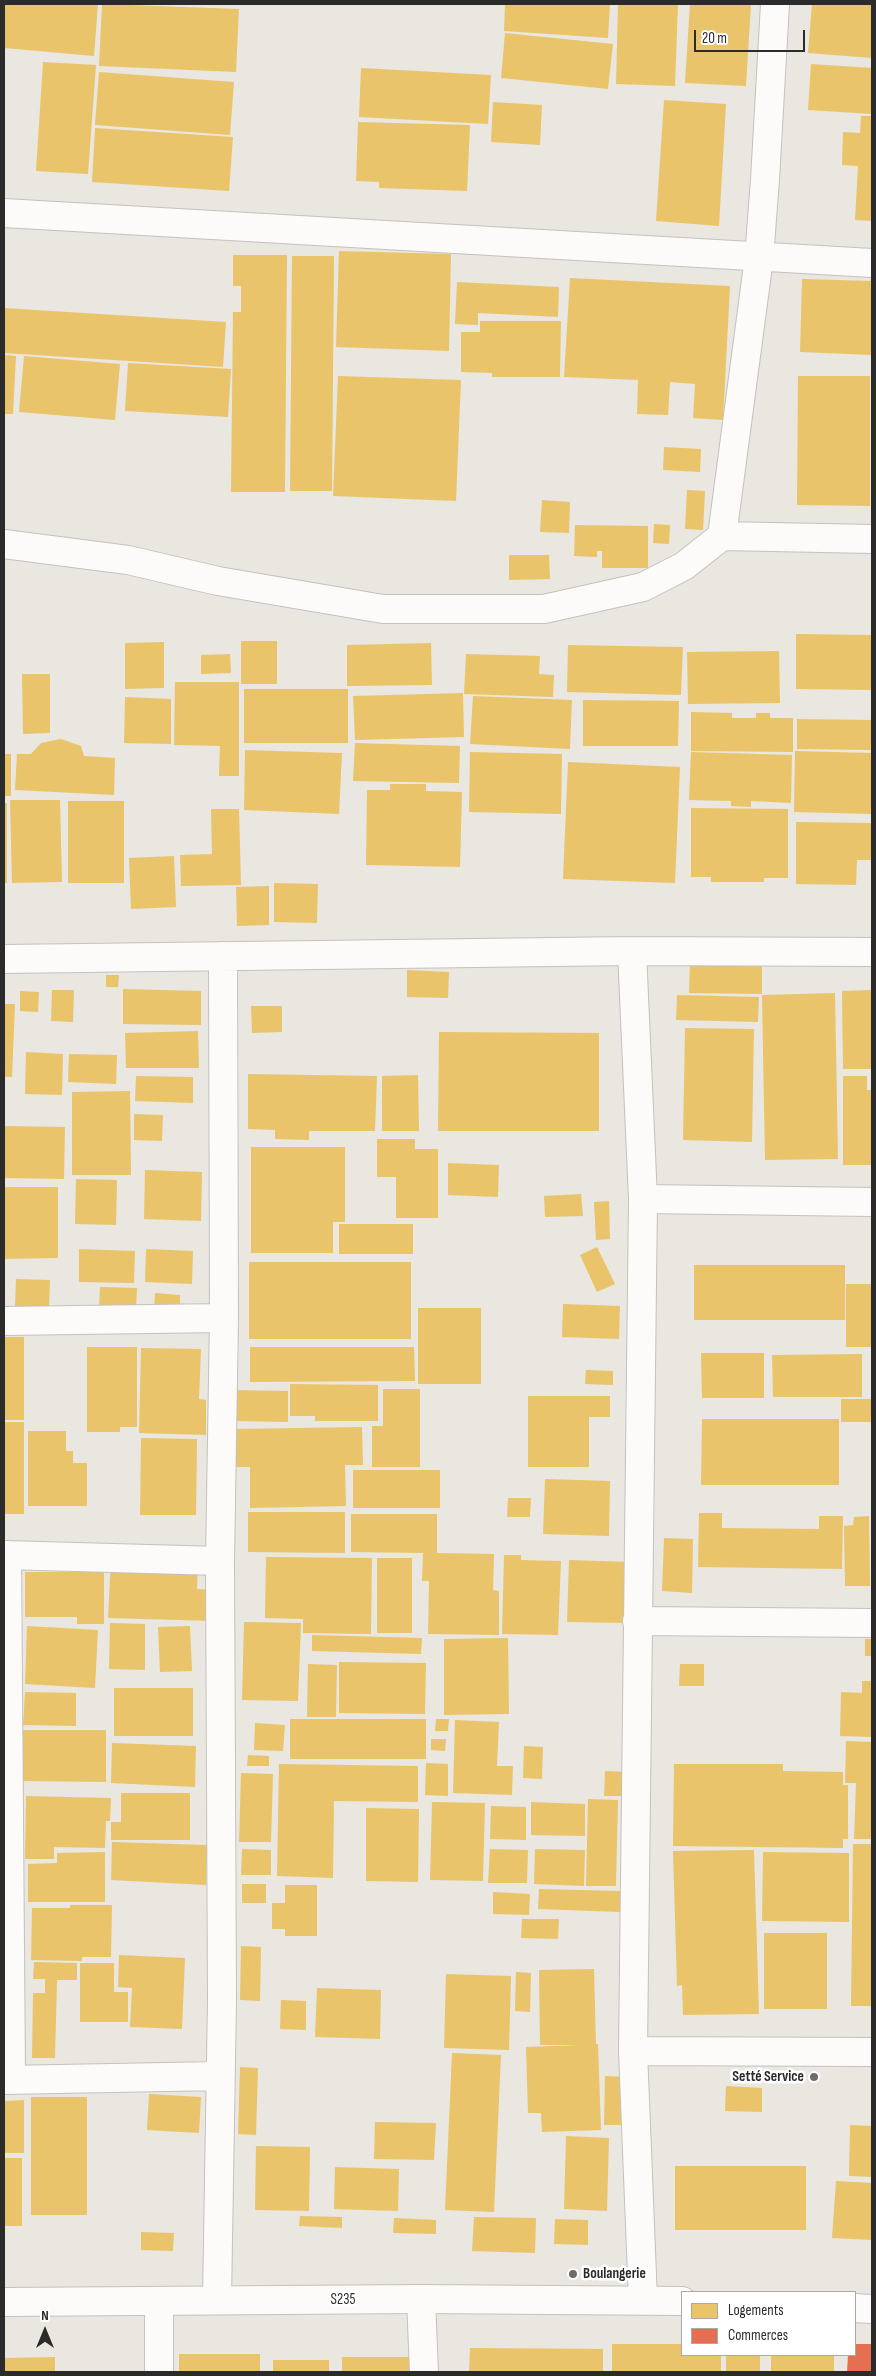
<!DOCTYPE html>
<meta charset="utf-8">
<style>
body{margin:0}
#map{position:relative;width:876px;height:2376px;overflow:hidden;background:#eae6e0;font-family:"Sofia Sans Condensed",sans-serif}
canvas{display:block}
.frame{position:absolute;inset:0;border:5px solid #2b2b2b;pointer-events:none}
.legend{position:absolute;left:681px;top:2291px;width:175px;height:65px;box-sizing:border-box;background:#fff;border:1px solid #aaa;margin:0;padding:6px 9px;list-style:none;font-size:15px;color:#2b2b2b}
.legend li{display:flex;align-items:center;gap:10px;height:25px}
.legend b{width:25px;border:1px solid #aaa}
.north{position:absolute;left:20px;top:2306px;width:50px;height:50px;-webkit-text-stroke:4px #fff;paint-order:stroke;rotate:0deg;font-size:14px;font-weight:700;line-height:20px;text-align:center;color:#2b2b2b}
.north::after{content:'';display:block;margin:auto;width:18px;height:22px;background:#2b2b2b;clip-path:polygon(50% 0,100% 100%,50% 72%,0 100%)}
.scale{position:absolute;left:694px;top:30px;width:111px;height:22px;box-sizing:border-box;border:2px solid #2b2b2b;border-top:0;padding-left:6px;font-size:15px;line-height:18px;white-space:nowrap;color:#2b2b2b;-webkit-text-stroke:4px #fff;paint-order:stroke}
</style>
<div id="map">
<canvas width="876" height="2376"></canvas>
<div class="frame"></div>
<ul class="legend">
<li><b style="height:14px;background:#e9c46a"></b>Logements</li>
<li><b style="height:14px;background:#e76f51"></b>Commerces</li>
</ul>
<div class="north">N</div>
<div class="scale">20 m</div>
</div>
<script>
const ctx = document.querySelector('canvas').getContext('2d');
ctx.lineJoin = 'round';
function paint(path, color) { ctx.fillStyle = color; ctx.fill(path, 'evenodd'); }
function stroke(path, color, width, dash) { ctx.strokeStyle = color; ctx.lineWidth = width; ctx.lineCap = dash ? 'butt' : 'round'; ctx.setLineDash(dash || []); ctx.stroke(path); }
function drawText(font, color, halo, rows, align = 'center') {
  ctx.font = font + ' "Sofia Sans Condensed",sans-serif'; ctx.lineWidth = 5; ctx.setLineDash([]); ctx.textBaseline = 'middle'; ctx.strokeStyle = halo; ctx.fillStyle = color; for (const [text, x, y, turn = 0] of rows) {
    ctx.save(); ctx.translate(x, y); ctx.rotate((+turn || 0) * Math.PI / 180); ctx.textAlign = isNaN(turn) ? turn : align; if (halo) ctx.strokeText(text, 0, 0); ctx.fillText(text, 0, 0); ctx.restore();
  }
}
const homes = new Path2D(`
 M4,4H98L94,56L4,48Z
 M102,4L239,9L236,72L99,66Z
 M505,4H610L608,38L504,31Z
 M618,4H678L675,86L616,84Z
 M690,4H751L746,86L685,83Z
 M812,4H872V58L808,53Z
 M505,33L613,44L608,89L501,78Z
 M43,62L96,65L88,174L36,171Z
 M811,64L872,68V114L808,110Z
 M361,68L491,75L488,124L359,117Z
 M99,72L234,82L230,135L95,125Z
 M664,100L726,104L719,226L656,221Z
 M493,102L542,105L540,145L491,142Z
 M861,116H872V221L855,220L858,166L842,165L843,132L860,133Z
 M358,122L470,125L467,191L379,188V182L356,181Z
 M95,128L233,137L229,191L92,182Z
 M339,251L451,254L449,351L336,347Z
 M233,255H287L285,492H231L233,312H241V286H233Z
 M292,256H334L332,491H290Z
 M570,278L730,286L723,420L693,418L695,384L670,382L668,415L637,414L638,380L564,377Z
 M802,279L872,281V355L800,352Z
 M457,282L559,287L558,317L478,313V325L455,324Z
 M4,308L226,322L223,367L4,353Z
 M480,321H561L560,377H492V373L461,372V332H480Z
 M4,355L16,356L13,414H4Z
 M24,356L120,364L115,420L19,412Z
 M128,363L231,369L228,417L125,411Z
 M338,376L461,380L456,501L333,496Z
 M798,376H870V506L797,505Z
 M664,447L701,449L700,472L663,470Z
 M687,490L705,491L703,530L685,529Z
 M542,500L570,502L569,533L540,532Z
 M654,524L670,525L669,544L653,543Z
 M575,525L648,526V568H602V551H597V557L574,556Z
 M509,555H549L550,579L509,580Z
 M796,634L872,635V690L796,689Z
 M241,641H277V684H241Z
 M164,642V688L125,689V643Z
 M431,643L432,685L347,686V645Z
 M568,645L683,647L681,695L567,692Z
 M779,651L780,703L688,704L687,652Z
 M230,654L231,673L201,674V655Z
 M466,654L540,656L539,674L554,675L553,697L464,694Z
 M22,674H50V733L23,734Z
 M175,682H239V776H219L220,746L174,745Z
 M244,689H348V743H244Z
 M463,693L464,737L355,740L353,696Z
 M473,696L572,700L570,749L470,744Z
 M125,697L171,699V744L124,743Z
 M583,700L679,701L678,746H583Z
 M691,712L732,713V718H756V713H770V718H793V752L691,751Z
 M797,719L872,720V750L797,749Z
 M61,739L81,746L84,756L115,758L114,795L15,790L17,754H31L41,743Z
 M355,743L460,746L459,783L353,781Z
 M245,750L342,753L339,814L244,810Z
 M795,751L872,753V814L794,812Z
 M470,752L562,754L561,814L469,812Z
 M691,752L792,755L791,803L751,801V807L731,806V801L689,800Z
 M4,754H11V796H4Z
 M568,762L680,767L675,883L563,879Z
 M390,784H426V791L462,792L460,867L366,865L367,790H390Z
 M10,800H60L62,882L12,883Z
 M68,801H124V883H68Z
 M4,803H7V883H4Z
 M691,808L788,809V878H764V882H711V877H691Z
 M211,809H239L241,885L181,886L180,855L212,854Z
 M796,822L872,823V860H857L856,885L796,884Z
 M174,856L176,907L131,909L129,858Z
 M274,883L318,884L317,923L274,922Z
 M269,886V925L237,926L236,887Z
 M690,963L762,964V994L689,993Z
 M407,970L449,972L448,998L407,997Z
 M106,975H119L118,987H106Z
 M123,989L201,991V1025L123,1024Z
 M52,990H74L73,1022L51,1021Z
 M872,990V1069H843L842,991Z
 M20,991L39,992L38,1012L20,1011Z
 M835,993L838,1159L765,1160L762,995Z
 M677,995L759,997L758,1022L676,1020Z
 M4,1004H15L12,1077H4Z
 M251,1006H282V1032L252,1033Z
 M685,1028L754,1029L752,1142L683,1140Z
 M198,1031L199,1068H126L125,1033Z
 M439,1032L599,1033V1131H438Z
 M26,1052L63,1054L62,1095L25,1094Z
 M69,1054L117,1055L116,1084L68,1082Z
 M248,1074L377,1076L375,1131H309V1140L275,1139V1130L248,1129Z
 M418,1075L419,1131H382V1076Z
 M136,1076L193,1077V1103L135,1101Z
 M843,1076H867V1090H872V1165H843Z
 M130,1091L131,1175H72V1092Z
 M134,1114L163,1115L162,1141L134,1140Z
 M4,1126L65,1127L64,1179L4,1178Z
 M377,1139H415V1149H438V1218H396V1177H377Z
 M251,1147H345V1222H333V1253H251Z
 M448,1163L499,1165L498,1197L448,1195Z
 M145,1170L202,1172L201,1221L144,1219Z
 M76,1179L117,1180L116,1225L75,1224Z
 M4,1187H58V1258L4,1259Z
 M581,1194L583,1216L545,1217L544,1196Z
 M609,1201L610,1239L596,1240L594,1202Z
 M339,1224H413V1254H339Z
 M597,1247L615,1284L597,1292L580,1255Z
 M79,1249L135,1251L134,1283L79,1282Z
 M146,1249L193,1251L192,1284L145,1282Z
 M249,1262H411V1339H249Z
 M694,1265H845V1320H694Z
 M16,1279L50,1280L49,1307H15Z
 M846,1284H872V1347H846Z
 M100,1287L137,1288L136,1310H99Z
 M155,1293L180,1295V1311L154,1310Z
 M563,1304L620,1306L619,1339L562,1337Z
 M418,1308H481V1384H418Z
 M4,1337H24V1420H4Z
 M87,1347H137V1427H120V1432H87Z
 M250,1347H414L415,1381L250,1382Z
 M141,1348L201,1349L199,1399L206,1400V1435L139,1433Z
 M701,1353H764V1398H702Z
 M862,1354V1397H773L772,1355Z
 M586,1370L613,1371V1385L585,1384Z
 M290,1384L378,1385V1421H315V1416H290Z
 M383,1389H420V1467H372V1426H383Z
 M234,1390L288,1391V1422L233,1421Z
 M528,1396H610V1417H589V1467H528Z
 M841,1399H872V1422H841Z
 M702,1419H839V1485H701Z
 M4,1422H24V1514H4Z
 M362,1427L363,1465H345L346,1506L250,1508V1467H236V1429Z
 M28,1431H66V1451H73V1463H87V1506H28Z
 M141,1438L197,1439L196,1515H140Z
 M353,1470H440V1508H353Z
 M545,1479L610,1481L609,1536L543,1534Z
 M508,1498H531L530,1517H507Z
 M248,1512H345V1553L248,1552Z
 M699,1513H722V1528L819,1529V1516H843L842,1569L698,1567Z
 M351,1514H437V1553L494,1554L493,1590L499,1591V1635L428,1634L429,1581H422L423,1553L351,1552Z
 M869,1516L870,1586H845L844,1526L853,1525L854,1517Z
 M664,1538L693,1539L692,1593L662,1591Z
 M504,1555H521V1560L561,1561L558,1635L502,1634Z
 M266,1557L372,1558L371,1634L303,1633V1619L265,1618Z
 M377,1558H412V1633H377Z
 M111,1560L198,1562L197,1589L214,1590V1621L108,1618Z
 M569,1560L629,1562L627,1623L567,1622Z
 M25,1572H104V1624H77V1617H25Z
 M244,1622L301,1623L298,1701L242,1700Z
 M110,1623L145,1624V1670L109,1669Z
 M27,1626L98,1630L95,1688L25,1684Z
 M190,1626L192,1671L160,1672L158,1627Z
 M312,1635L422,1638L421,1654L312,1651Z
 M508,1638L509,1714L444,1715V1639Z
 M865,1639H872V1656H865Z
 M339,1662L426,1663L425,1714L339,1713Z
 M308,1664L337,1665L336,1717H307Z
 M680,1664H704V1686H679Z
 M862,1681H872V1737L840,1736L841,1692L862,1693Z
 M114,1688H193V1736H114Z
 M25,1692L76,1693V1726L23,1725Z
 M290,1719H426V1759H290Z
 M436,1719H449L448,1731H435Z
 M455,1720L499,1722L497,1766H513L512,1795L453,1793Z
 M255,1723L285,1725L283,1751L254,1750Z
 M21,1730H106V1782L21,1781Z
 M431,1739H446L445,1751L431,1750Z
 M846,1741L872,1742V1839H854L856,1783H845Z
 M112,1743L196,1746L195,1787L111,1783Z
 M524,1746L543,1747L542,1779L523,1778Z
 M248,1755L269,1756V1766H247Z
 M426,1763L448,1764V1796L425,1795Z
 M279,1764L418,1766V1802L334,1801L333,1878L277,1876Z
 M674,1764H783V1771L843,1772V1785H848V1839H843V1848L673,1846Z
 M605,1771L631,1772V1796H604Z
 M241,1773L273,1774L271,1842H239Z
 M121,1793H190V1840H111V1822H121Z
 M26,1796L111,1798L110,1821H106L105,1848L54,1847V1859H25Z
 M588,1799L618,1800L616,1886H586Z
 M432,1802L485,1803L483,1881L430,1880Z
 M531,1802L585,1804V1836L531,1835Z
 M491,1806L526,1807V1840L490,1839Z
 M366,1808L419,1809L418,1882L366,1881Z
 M112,1842L207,1845L206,1885L111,1880Z
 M853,1844H872V2006H851Z
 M242,1849L271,1850V1875H241Z
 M490,1849L528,1850L527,1883H488Z
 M535,1849L585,1850L584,1886L534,1884Z
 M754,1850L759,2014L683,2015L682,1985L677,1986L673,1851Z
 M105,1852V1902H28V1864L57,1863V1853Z
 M763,1852L849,1853V1922L762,1921Z
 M242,1884H266V1903H242Z
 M285,1885H317V1936H285V1929H272V1903H285Z
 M539,1889L620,1891V1912L538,1909Z
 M493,1892L530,1894L529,1915L493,1914Z
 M70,1905H112L111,1957H82V1961L31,1960L32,1908H70Z
 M522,1919H559L558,1939L521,1938Z
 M764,1933H827V2009H764Z
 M241,1946L261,1947L260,2001L240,2000Z
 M119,1955L185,1958L182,2029L130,2027L132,1988L118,1987Z
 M34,1962L77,1963V1980H57L55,2058H32L33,1993H45V1979H33Z
 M80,1963H114V1992H128V2022H80Z
 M594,1969L596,2044H598L601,2130L542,2132L541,2113H528L526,2047L580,2045H540L539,1970Z
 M516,1972L531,1973L530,2012L515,2011Z
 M446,1974L511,1976L509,2050L444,2048Z
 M317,1988L381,1990L380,2039L315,2037Z
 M281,2000L306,2001V2030L280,2029Z
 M452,2053L501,2055L494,2212L445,2210Z
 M240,2067L258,2068L256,2135L238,2134Z
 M605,2076L630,2077L629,2125H604Z
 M726,2086L762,2088V2112L725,2111Z
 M149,2094L201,2097L199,2133L147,2130Z
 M31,2097H87V2215H31Z
 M24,2100V2153H4V2101Z
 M375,2122L436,2123L434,2160L374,2159Z
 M850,2125L872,2126V2177L849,2176Z
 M566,2136L609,2138L607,2211L564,2209Z
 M256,2146L310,2147L309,2211L255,2210Z
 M4,2158H22V2226H4Z
 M675,2166H806V2230H675Z
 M335,2167L399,2169L398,2211L334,2209Z
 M836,2181L872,2183V2240L832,2238Z
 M300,2216L342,2217V2228L299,2226Z
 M474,2217L536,2218L535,2253L472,2251Z
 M394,2218L436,2220V2234L393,2233Z
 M555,2219L588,2220V2245L554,2244Z
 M141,2232L174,2233L173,2251L141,2250Z
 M612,2344H682V2355H721V2372H612Z
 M470,2348L603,2349V2372H469Z
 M179,2354H260V2372H179Z
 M726,2355H760V2372H726Z
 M771,2355H834V2372H771Z
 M55,2357V2372H4V2358Z
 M342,2357H415V2372H342Z
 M273,2360H329V2372H273Z`);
const shops = new Path2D(`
 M855,2344H872V2372H847L848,2355H855Z`);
const street = new Path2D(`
 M4,213L872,263
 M722,536L759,258L765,180L775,4
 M4,544L128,560L218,581L383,609H544L643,587L684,566L722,536L872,539
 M632,951L643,1199L633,2051L643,2300
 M4,959L632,951L872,952
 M643,1199L872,1202
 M4,1321L224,1318
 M4,1555L220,1561
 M7,1555L11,2080
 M637,1621L872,1623
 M633,2051L872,2052
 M4,2080L220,2076
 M421,2299L424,2372
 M217,2300L222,2001L220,1561L224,1318L223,956
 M159,2372V2302`);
const secondary = new Path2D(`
 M4,2302L421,2299L682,2301
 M855,2308L872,2309`);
const markers = [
 [814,2077,5,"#6e6c6a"],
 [573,2274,5,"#6e6c6a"]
];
const poiNames = [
 ["Setté Service",804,2077],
 ["Boulangerie",583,2274,"left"]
];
const streetNames = [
 ["S235",343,2300]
];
paint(homes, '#e9c46a');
paint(shops, '#e76f51');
stroke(street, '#c3c2c1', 30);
stroke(secondary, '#c3c2c1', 30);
stroke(street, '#fcfbfa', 28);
stroke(secondary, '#fcfbfa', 28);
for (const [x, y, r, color] of markers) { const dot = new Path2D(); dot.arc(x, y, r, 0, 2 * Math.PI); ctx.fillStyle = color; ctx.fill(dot); stroke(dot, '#fff', 2); }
drawText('bold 15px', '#2b2b2b', '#fff', poiNames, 'right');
drawText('15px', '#2b2b2b', '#fff', streetNames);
</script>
